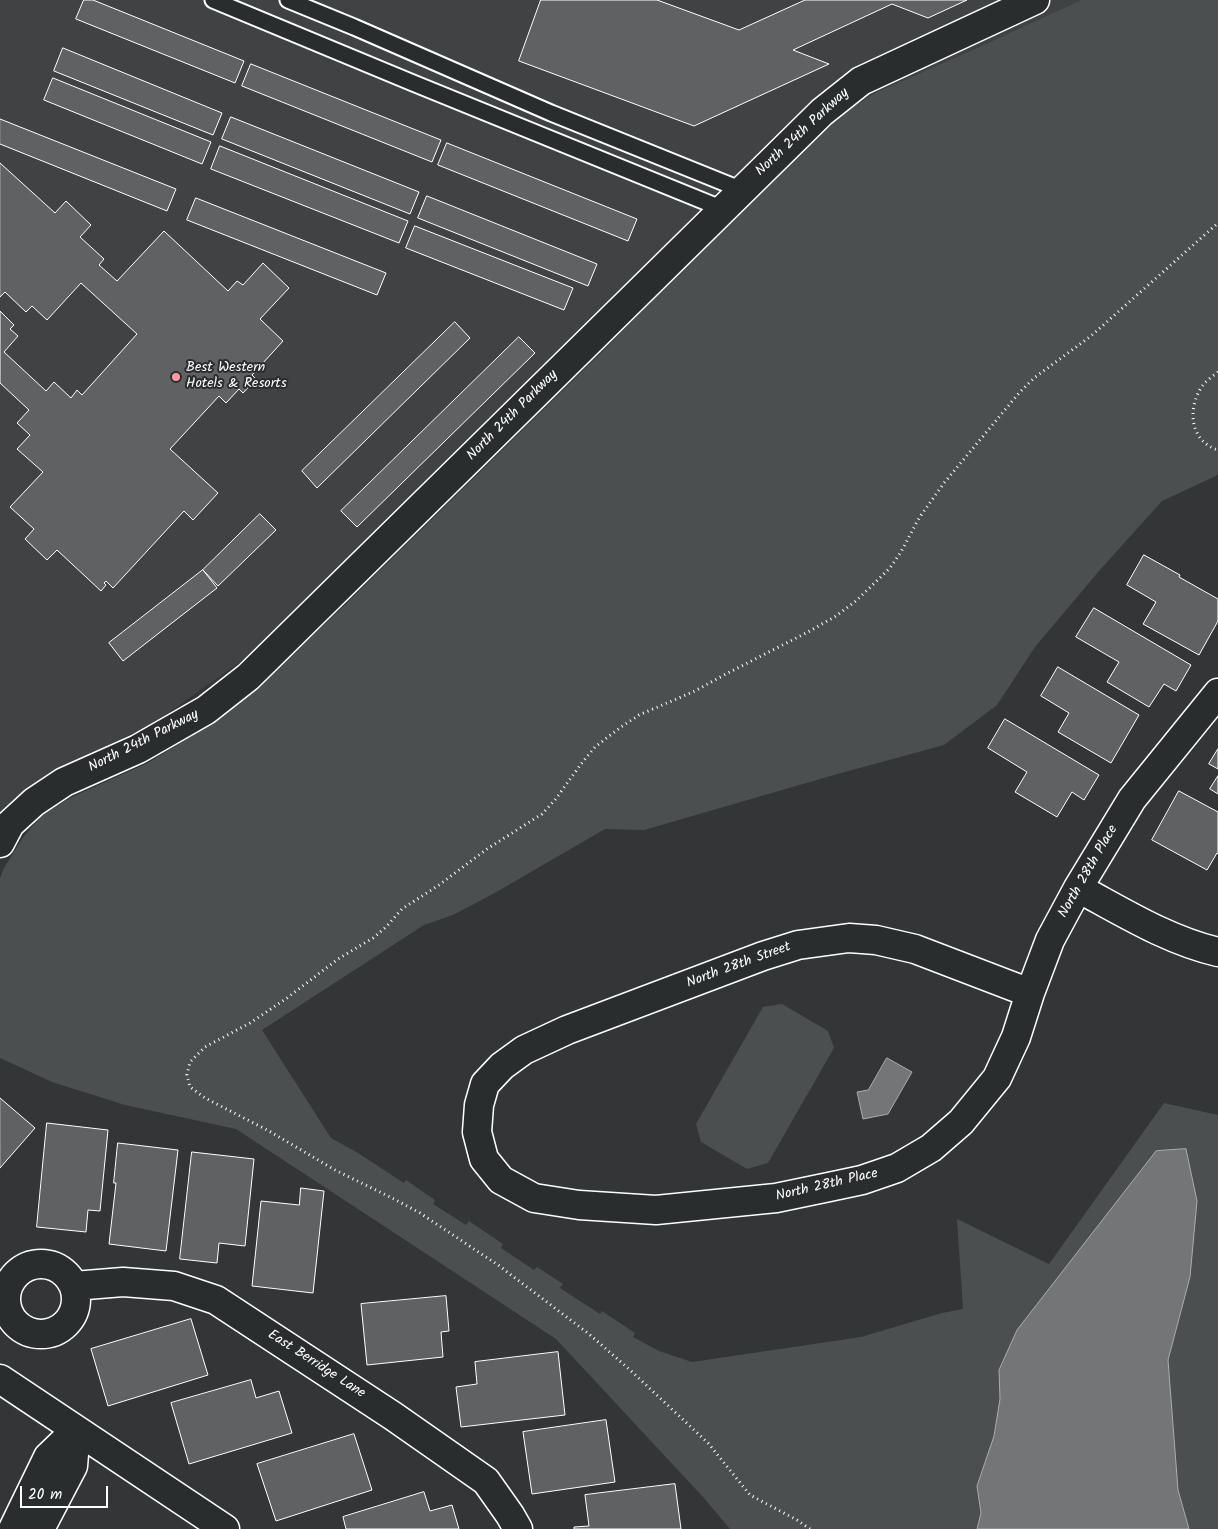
<!DOCTYPE html>
<style>
body{margin:0}
#map{position:relative;width:1218px;height:1529px;overflow:hidden;background:#333536;font-family:Kalam,sans-serif}
canvas{display:block}
.scale{position:absolute;left:20px;top:1486px;width:88px;height:22px;box-sizing:border-box;border:2px solid #fff;border-top:0;padding-left:6px;font-size:15px;line-height:18px;white-space:nowrap;color:#fff;-webkit-text-stroke:4px #2a2d2e;paint-order:stroke}
</style>
<div id="map">
<canvas width="1218" height="1529"></canvas>
<div class="scale">20 m</div>
</div>
<script>
const ctx = document.querySelector('canvas').getContext('2d');
ctx.lineJoin = 'round';
function paint(path, color) { ctx.fillStyle = color; ctx.fill(path, 'evenodd'); }
function stroke(path, color, width, dash) { ctx.strokeStyle = color; ctx.lineWidth = width; ctx.lineCap = dash ? 'butt' : 'round'; ctx.setLineDash(dash || []); ctx.stroke(path); }
function drawText(font, color, halo, rows, align = 'center') {
  ctx.font = font + ' Kalam,sans-serif'; ctx.lineWidth = 4; ctx.setLineDash([]); ctx.textBaseline = 'middle'; ctx.strokeStyle = halo; ctx.fillStyle = color; for (const [text, x, y, turn = 0] of rows) {
    ctx.save(); ctx.translate(x, y); ctx.rotate((+turn || 0) * Math.PI / 180); ctx.textAlign = isNaN(turn) ? turn : align; if (halo) ctx.strokeText(text, 0, 0); ctx.fillText(text, 0, 0); ctx.restore();
  }
}
const built = new Path2D(`
 M0,0H1081L966,53L879,91L734,215L608,346L349,601L243,660L154,723L54,771L0,813Z`);
const green = new Path2D(`
 M1081,0H1218V475L1162,501L1099,571L1035,647L997,705L944,745L834,775L644,830L605,829L493,894L453,915L424,925L262,1030L331,1138L358,1153L404,1183L406,1180L435,1200L433,1204L466,1225L469,1221L503,1244L501,1248L534,1270L537,1267L563,1284L560,1288L600,1314L602,1311L635,1333L633,1337L659,1351L692,1362L861,1337L942,1313L963,1309L957,1219L1049,1264L1164,1103L1218,1115V1529H730L703,1497L556,1339L236,1129L125,1105L52,1082L0,1058V878L4,868L24,836L43,814L72,797L148,763L206,727L257,688L349,601L608,346L734,215L833,119L879,91L966,53Z
 M782,1004L828,1031L834,1048L768,1163L747,1169L701,1142L696,1124L763,1007Z`);
const water = new Path2D(`
 M887,1058L912,1072L888,1114L863,1119L857,1092L868,1090Z
 M1186,1149L1197,1201L1190,1277L1168,1360L1178,1490L1189,1529H977L981,1513L977,1486L994,1436L1000,1399L999,1370L1017,1330L1156,1151Z`);
const building = new Path2D(`
 M84,0H93L244,61L235,83L76,19Z
 M541,0H657L739,30L805,0H967L928,18L892,4L793,50L829,64L694,126L519,61Z
 M63,48L222,113L213,135L54,71Z
 M251,64L441,140L432,162L242,86Z
 M53,78L211,142L202,164L44,100Z
 M231,117L419,192L410,214L222,139Z
 M0,119L176,189L167,211L0,144Z
 M447,143L637,219L628,241L438,165Z
 M220,146L408,221L399,243L211,169Z
 M0,163L55,213L66,201L91,225L80,237L104,259L99,265L117,281L164,231L228,291L237,281L243,285L263,263L289,288L260,319L283,341L252,375L256,379L243,393L239,389L226,403L219,396L170,449L218,493L193,520L184,511L113,588L106,581L104,583L106,585L101,591L57,550L47,560L25,539L34,529L10,507L43,472L17,449L30,435L17,423L29,410L0,383V311L14,325L10,329L18,336L4,352L46,391L54,382L71,398L77,390L82,395L137,334L81,283L47,320L32,306L26,312L5,292L0,297Z
 M427,196L597,264L588,286L418,218Z
 M196,198L386,273L377,295L187,220Z
 M415,226L573,288L564,310L406,248Z
 M455,322L470,338L317,488L302,471Z
 M519,337L535,353L357,527L341,511Z
 M260,514L276,530L218,586L203,570Z
 M1144,555L1180,575L1179,577L1218,599V621L1199,655L1143,624L1156,602L1127,585Z
 M203,570L217,588L123,661L109,643Z
 M1094,608L1191,665L1176,691L1164,684L1149,707L1107,682L1119,662L1076,637Z
 M1058,667L1139,715L1111,763L1058,732L1069,713L1041,696Z
 M1005,719L1099,775L1084,800L1072,792L1057,817L1015,792L1027,772L988,748Z
 M1218,749V769L1209,764Z
 M1218,776V794L1210,789Z
 M1179,791L1218,812V854L1217,853L1207,870L1152,840Z
 M0,1098L35,1128L0,1168Z
 M47,1123L108,1130L100,1211L88,1210L86,1232L37,1227Z
 M118,1143L178,1150L166,1251L109,1244L116,1183H114Z
 M192,1152L254,1159L245,1246L219,1243L217,1263L180,1259Z
 M301,1188L324,1191L313,1293L252,1286L261,1201L299,1205Z
 M446,1296L449,1331L441,1332L443,1357L367,1365L361,1304Z
 M191,1319L208,1375L108,1406L91,1349Z
 M558,1352L565,1415L461,1427L456,1387L477,1384L475,1362Z
 M251,1380L256,1398L279,1391L292,1433L189,1464L171,1403Z
 M606,1420L615,1482L532,1494L523,1432Z
 M354,1434L372,1490L276,1521L257,1464Z
 M675,1484L681,1529H574V1527L589,1526L585,1495Z
 M424,1492L430,1511L452,1505L459,1529H346L343,1517Z`);
const path = new Path2D(`
 M1218,372C1213,376 1207,380 1203,385C1187,407 1189,441 1218,450
 M810,1529L797,1520L750,1495L708,1443L630,1370L589,1334L498,1265L420,1213L392,1198L335,1170L269,1131L205,1098L190,1087L187,1075L190,1062L205,1047L250,1023L287,998L338,959L373,938L386,927L402,909L439,885L487,849L542,814L555,800L581,764L595,747L621,727L639,715L695,691L724,675L808,632L836,616L856,601L890,568L901,552L919,518L944,483L1019,393L1034,378L1091,336L1218,223`);
const lane = new Path2D(`
 M213,0L413,83L723,209
 M288,0L354,27L551,113L742,190`);
const street = new Path2D(`
 M0,843L10,824L34,802L64,782L138,749L206,710L248,677L822,112L861,81L1035,0
 M1078,888C1123,912 1167,940 1218,952
 M1030,993L915,949L876,940L849,938L798,945L763,956L567,1030L524,1050L502,1066L485,1084L479,1105L477,1132L484,1159L501,1180L534,1198L579,1205L656,1210L776,1198L829,1187L862,1180L897,1168L931,1148L961,1122L997,1078L1016,1037L1030,993L1050,940L1078,888L1132,799L1218,693
 M6 1299a35 35 0 1 1 70 0a35 35 0 1 1-70 0Z
 M74,1286L123,1282L174,1286L216,1300L393,1416L486,1481L510,1515L518,1529
 M0,1379L225,1529
 M13,1529L48,1457L76,1430
 M40,1529L73,1466L76,1430`);
const markers = [
 [176,377,5,"#ff9aa2"]
];
const streetNames = [
 ["North 24th Parkway",803,133,-43],
 ["North 24th Parkway",513,416,-45],
 ["North 24th Parkway",144,742,-27],
 ["North 28th Place",1089,872,-60],
 ["North 28th Street",739,966,-20],
 ["North 28th Place",827,1186,-13],
 ["East Berridge Lane",316,1365,33]
];
const poiNames = [
 ["Best Western",186,369],
 ["Hotels & Resorts",186,385]
];
paint(built, '#404243');
paint(green, '#4c4f50');
paint(water, '#737576');
stroke(water, '#abacad', 1);
paint(building, '#5f6162');
stroke(building, '#fff', 1);
stroke(lane, '#fff', 19);
stroke(street, '#fff', 31);
stroke(path, '#fff', 3, [1, 4]);
stroke(lane, '#2a2d2e', 15);
stroke(street, '#2a2d2e', 28);
for (const [x, y, r, color] of markers) { const dot = new Path2D(); dot.arc(x, y, r, 0, 2 * Math.PI); ctx.fillStyle = color; ctx.fill(dot); stroke(dot, '#2a2d2e', 2); }
drawText('14px', '#fff', '#2a2d2e', streetNames);
drawText('14px', '#fff', '#2a2d2e', poiNames, 'left');
</script>
